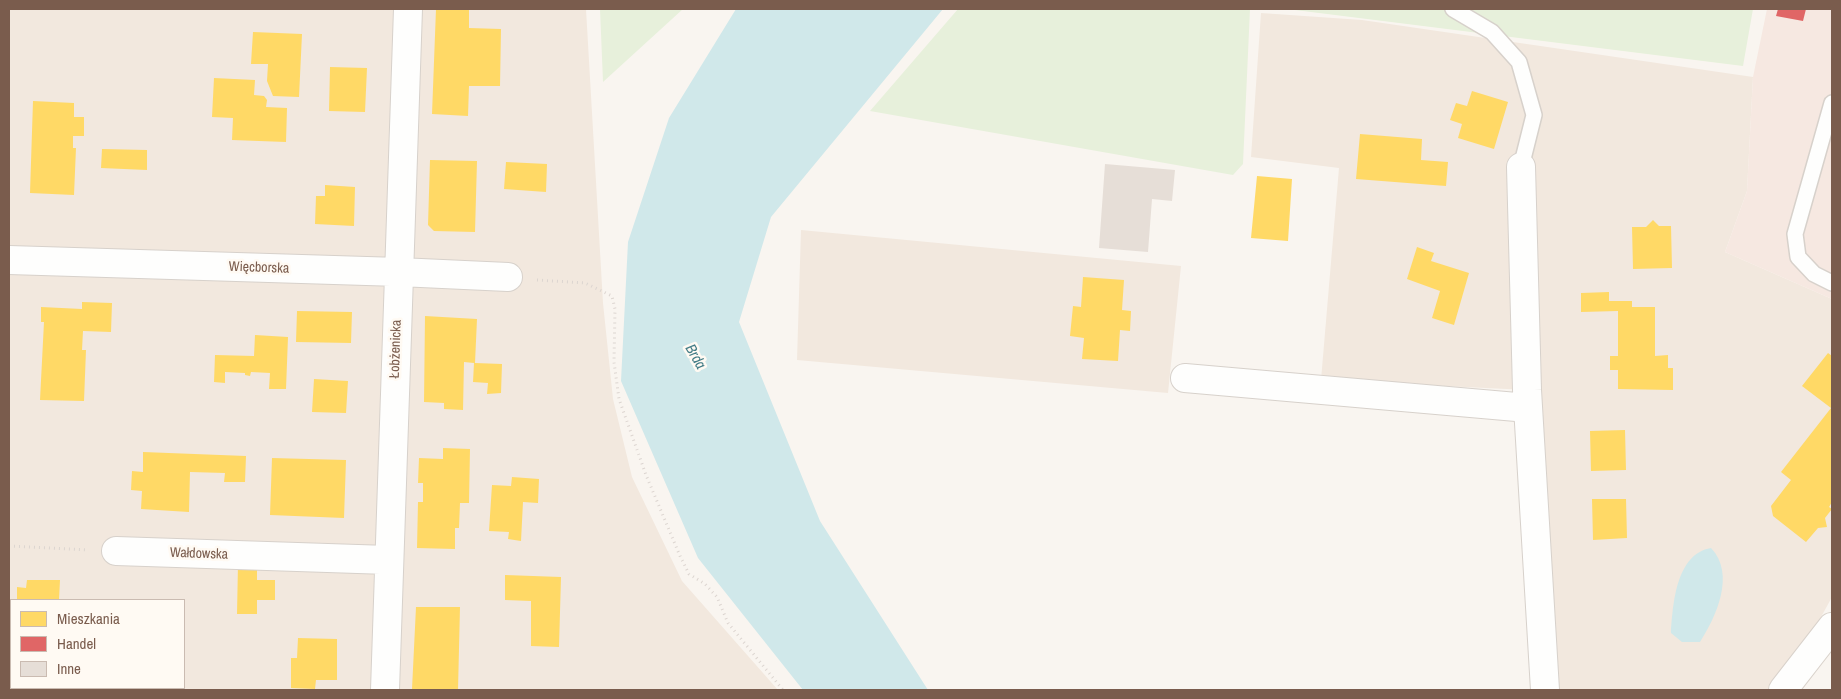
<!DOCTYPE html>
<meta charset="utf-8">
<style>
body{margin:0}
#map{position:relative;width:1841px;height:699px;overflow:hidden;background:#f9f5f0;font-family:"Archivo Narrow",sans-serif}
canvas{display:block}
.frame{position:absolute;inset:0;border:10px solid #7a5c4d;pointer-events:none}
.legend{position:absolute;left:10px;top:599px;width:175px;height:90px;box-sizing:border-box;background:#fffaf3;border:1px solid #cabbb1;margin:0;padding:6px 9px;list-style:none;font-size:15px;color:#7a5c4d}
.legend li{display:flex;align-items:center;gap:10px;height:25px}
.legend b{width:25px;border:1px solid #cabbb1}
</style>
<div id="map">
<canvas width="1841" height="699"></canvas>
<div class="frame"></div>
<ul class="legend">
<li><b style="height:14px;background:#ffd966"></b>Mieszkania</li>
<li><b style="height:14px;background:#e06666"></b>Handel</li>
<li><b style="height:14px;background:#e6ded7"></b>Inne</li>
</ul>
</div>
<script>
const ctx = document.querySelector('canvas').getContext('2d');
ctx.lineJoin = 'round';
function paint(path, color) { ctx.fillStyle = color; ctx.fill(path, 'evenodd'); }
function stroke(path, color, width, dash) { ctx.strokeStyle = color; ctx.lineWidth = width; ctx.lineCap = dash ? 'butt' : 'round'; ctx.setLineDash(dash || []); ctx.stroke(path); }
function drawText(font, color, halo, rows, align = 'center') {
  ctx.font = font + ' "Archivo Narrow",sans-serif'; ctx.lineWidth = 5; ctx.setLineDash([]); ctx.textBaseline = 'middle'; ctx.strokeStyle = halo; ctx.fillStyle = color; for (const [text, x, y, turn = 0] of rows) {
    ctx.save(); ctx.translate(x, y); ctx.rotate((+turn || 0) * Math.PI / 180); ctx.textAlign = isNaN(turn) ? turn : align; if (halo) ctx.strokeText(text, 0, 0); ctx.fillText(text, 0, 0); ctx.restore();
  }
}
const residential = new Path2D(`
 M9,9H586L603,303L613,399L632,477L682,581L778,690H9ZM11,600H184V688H11Z
 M1261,13L1362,20L1753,77L1747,191L1725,252L1832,299V597L1781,690H1545L1527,390L1321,380L1339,168L1251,157Z
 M801,230L1181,266L1168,393L797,360Z`);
const commercial = new Path2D(`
 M1767,9H1832V299L1725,252L1747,191L1753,77Z`);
const green = new Path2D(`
 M600,9H683L603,82Z
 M958,9H1250L1243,164L1233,175L870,111Z
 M1287,9H1753L1743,66Z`);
const water = new Path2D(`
 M736,9H943L771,217L739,322L820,521L928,690H803L698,558L621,381L628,242L669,118Z
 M1711,548C1736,574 1716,617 1700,642H1682L1671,633C1673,604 1676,554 1711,548Z`);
const homes = new Path2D(`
 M436,9H469V28L501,29L500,86H469L468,116L432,114Z
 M253,32L302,34L299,97L273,96L267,81L268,64H251Z
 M330,67L367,68L365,112L329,111Z
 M214,78L255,80L254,95L264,96L267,100L266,107L287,108L286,142L232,140L233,118L212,117Z
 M1472,91L1508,102L1494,149L1458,138L1462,124L1450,120L1456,103L1467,106Z
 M33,101L74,103V117H84V136H73V148H76L74,195L30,193Z
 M1360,134L1422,139L1421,160L1448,162L1446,186L1356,179Z
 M102,149L147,150V170L101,168Z
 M430,160L477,161L475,232L434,231L428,225Z
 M506,162L547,164L546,192L504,189Z
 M1257,176L1292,179L1288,241L1251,238Z
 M325,185L355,187L354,226L315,224L316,196H325Z
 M1653,220L1659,226H1671L1672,268L1633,269L1632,227H1646Z
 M1417,247L1434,253L1431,261L1469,273L1454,325L1432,318L1440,291L1407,279Z
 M1083,277L1124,280L1122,310L1131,311L1130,331L1120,330L1118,361L1082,359L1084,338L1070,336L1073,306L1081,307Z
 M1609,292V301H1632V307H1655V356L1668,355V368H1673V390L1618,389V370H1610V356H1618V311L1581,312V293Z
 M82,302L112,303L111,332L83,331L82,350H86L84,401L40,400L44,322H41V307L82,309Z
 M297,311L352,312L351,343L296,342Z
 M425,316L477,319L475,363L502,364L501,393L487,394L488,383L473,382L474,363L464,362L463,410L444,409V403L424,402Z
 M255,335L288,337L286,389H269L270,373L251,372L250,376L245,375V373L225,372V383L214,382L215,355L254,356Z
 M1828,353L1832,356V502L1829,507L1832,509L1825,518L1827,527L1818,528L1806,542L1773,516L1771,506L1791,480L1781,472L1831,408L1802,386Z
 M314,379L348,381L346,413L312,412Z
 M1625,430L1626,470L1591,471L1590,431Z
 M443,448L470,449L469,503H460L459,528H455V549L417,548L418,502H423V483H418L419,458L443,459Z
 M143,452L246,456L245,482H224L225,473L190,472L189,512L141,509L142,491L131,490L132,471L143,472Z
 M272,458L346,460L344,518L270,515Z
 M512,477L539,479L538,503L523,502L521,541L508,539L509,532L489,531L492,485L511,486Z
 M1592,499H1626L1627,538L1593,540Z
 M238,564L257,565V580H275V600H257V614H237Z
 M505,575L561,577L559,647L531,646V601L505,600Z
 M27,580H60L59,600H17V587L26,588Z
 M416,607H460L458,690L412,689Z
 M298,638L337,639V680H316L315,689L291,688V658H297Z`);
const shops = new Path2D(`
 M1778,9H1806L1803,21L1776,16Z`);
const building = new Path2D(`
 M1105,164L1175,170L1172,201L1152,199L1148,252L1099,248Z`);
const path = new Path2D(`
 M537,280L585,283L612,296L615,309L614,362L619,399L646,475L680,556L689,574L705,584L717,597L728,623L783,690
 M9,546L88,550`);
const lane = new Path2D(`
 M1453,9L1492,32L1519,62L1534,115L1521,167
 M1832,103L1795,234L1798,257L1814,274L1832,283`);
const street = new Path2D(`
 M1521,167L1527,390L1545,690
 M9,260L399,272L508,277
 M1185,378L1528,408
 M116,551L388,560
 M385,690L408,9`);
const secondary = new Path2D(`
 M1783,690L1832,627`);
const streetNames = [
 ["Więcborska",259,268,2],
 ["Łobżenicka",396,349,-88],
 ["Wałdowska",199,554,2]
];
const waterNames = [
 ["Brda",695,357,60]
];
paint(residential, '#f2e8de');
paint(commercial, '#f6e8e1');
paint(green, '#e7f0db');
paint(water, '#d0e8ea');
paint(homes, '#ffd966');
paint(shops, '#e06666');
paint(building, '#e6ded7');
stroke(lane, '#d7d1cb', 18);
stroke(street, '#d7d1cb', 30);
stroke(secondary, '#d9d2cb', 30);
stroke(path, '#dcd5d0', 3, [1, 4]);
stroke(lane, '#fefefd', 15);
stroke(street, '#fefefd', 28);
stroke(secondary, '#fefefd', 28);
drawText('14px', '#7a5c4d', '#fffaf3', streetNames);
drawText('italic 15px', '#437c86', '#fffaf3', waterNames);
</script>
